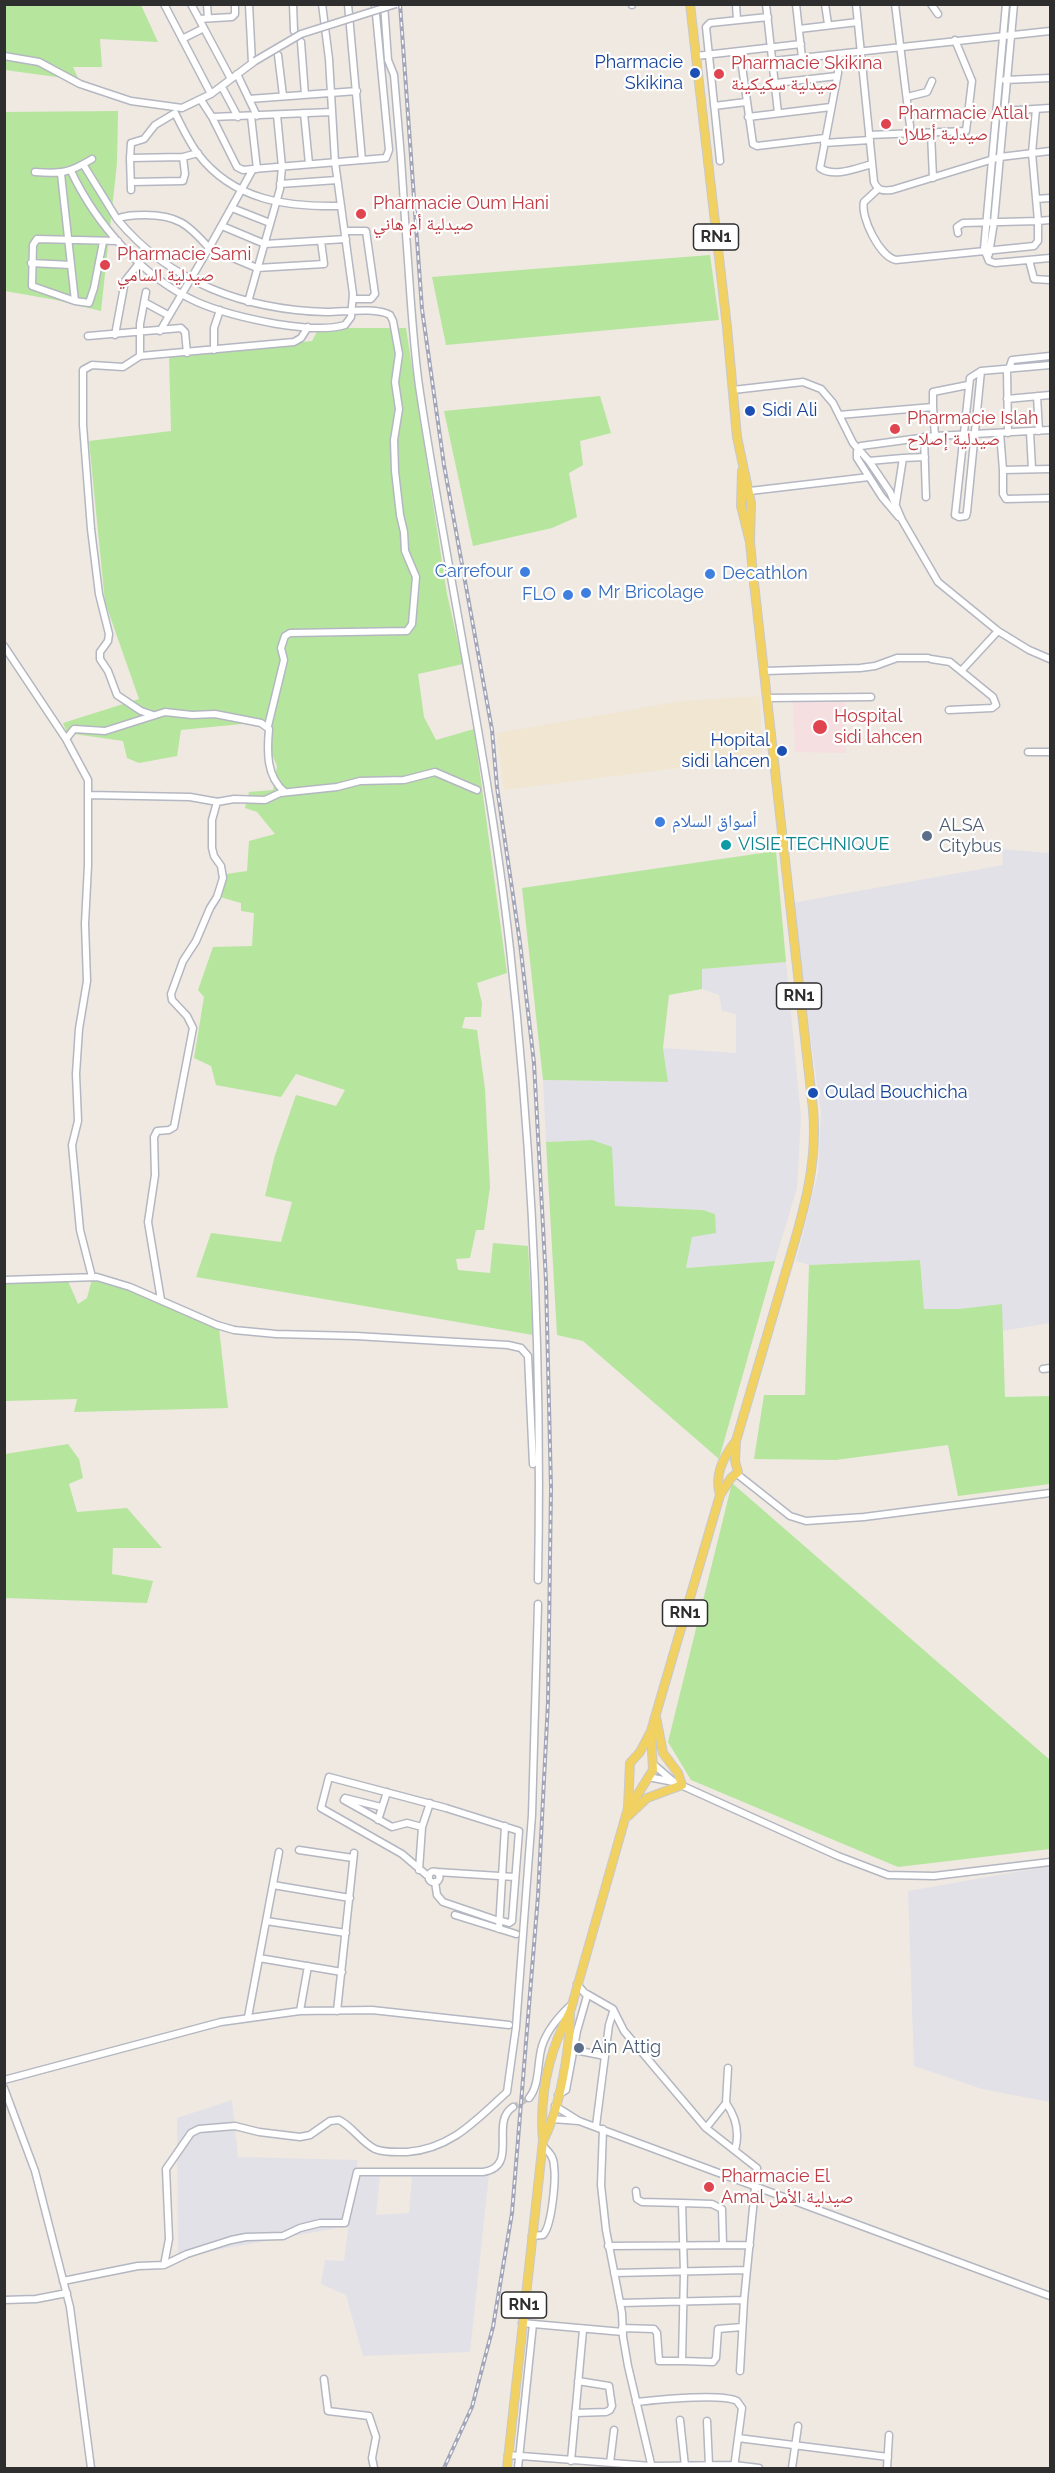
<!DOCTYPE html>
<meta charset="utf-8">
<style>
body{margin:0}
#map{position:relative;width:1055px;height:2473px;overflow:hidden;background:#efe9e1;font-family:Raleway,sans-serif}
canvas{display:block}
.frame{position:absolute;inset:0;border:6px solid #2e2e2e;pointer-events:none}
</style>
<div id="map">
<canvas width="1055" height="2473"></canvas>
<div class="frame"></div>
</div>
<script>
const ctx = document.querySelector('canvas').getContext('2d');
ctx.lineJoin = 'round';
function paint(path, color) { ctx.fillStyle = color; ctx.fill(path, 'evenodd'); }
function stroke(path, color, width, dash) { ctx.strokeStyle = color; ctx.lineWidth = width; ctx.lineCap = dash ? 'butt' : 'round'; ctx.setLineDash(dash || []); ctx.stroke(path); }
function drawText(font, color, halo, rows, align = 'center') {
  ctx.font = font + ' Raleway,"Noto Naskh Arabic",sans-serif'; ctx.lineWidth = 4.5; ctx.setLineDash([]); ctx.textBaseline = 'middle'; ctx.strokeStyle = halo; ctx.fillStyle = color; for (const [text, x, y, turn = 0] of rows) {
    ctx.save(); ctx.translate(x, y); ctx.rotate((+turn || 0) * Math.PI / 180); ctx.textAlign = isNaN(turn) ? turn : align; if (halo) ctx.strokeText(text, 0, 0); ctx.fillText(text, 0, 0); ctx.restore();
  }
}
const industrial = new Path2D(`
 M1002,849L1050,853V1323L1002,1331V1305L959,1309H924L920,1260L809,1265L796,1261L818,1173L821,1113L792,903L1003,865Z
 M786,962L801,1117L797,1188L775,1261L686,1268L692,1237L715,1214L703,1210L615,1206L591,1140L546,1142L543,1080L668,1082L663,1048L736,1053V1014L722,1011L719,995L702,989L701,969Z
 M1050,1866V2102L982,2089L914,2066L908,1891Z
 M232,2100L238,2157L358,2160L355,2173L380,2176L376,2215L409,2213L412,2176L489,2174L470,2352L363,2356L346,2295L321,2284L325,2260L344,2261L355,2178L343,2227L178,2257L177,2118Z`);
const education = new Path2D(`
 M760,696L762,753L702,765L504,790L497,733L681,701Z`);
const medical = new Path2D(`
 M845,700L846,753L795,752L793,701Z`);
const green = new Path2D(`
 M5,5H141L158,42L100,39L102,67H73L79,80L5,70Z
 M118,111L117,163L101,311L56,300L5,291L4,112Z
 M710,255L719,320L446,345L432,277Z
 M319,328H406L447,594L463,664L418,674L424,717L436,740L474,729L507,973L477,983L482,1003L481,1017H465L462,1028L477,1030L485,1089L490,1187L484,1230H476L470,1258L456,1259L458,1270L490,1273L493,1243L528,1246L533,1335L196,1277L211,1233L281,1242L292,1202L265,1196L275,1155L296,1095L336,1106L345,1090L296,1074L281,1097L216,1085L211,1066L194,1058L204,997L198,990L213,947L252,946L254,913L241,911V903L220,897L226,874L247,871L249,841L275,834L257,812L245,808L249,792L273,790L277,766L272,754V721L181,730L177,756L139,763L127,758L123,741L67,733L63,723L139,699L105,602L89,441L171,431L169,355L312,341Z
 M600,396L611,433L580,441L583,465L569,473L577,517L552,528L473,546L444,411Z
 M776,851L786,962L702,969V989L669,995L663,1048L668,1082L543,1080L522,888Z
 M592,1140L612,1147L615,1206L703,1210L715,1214L716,1233L692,1237L686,1268L775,1261L719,1459L583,1341L557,1335L546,1142Z
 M920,1260L924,1309H959L1002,1304L1005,1397L1050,1396V1484L958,1496L948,1445L836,1460L754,1459L764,1395H805L809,1265Z
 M92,1279L138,1293L219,1328L228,1408L74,1412L77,1399L5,1401L4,1281H68L78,1304L87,1298Z
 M68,1444L79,1459L83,1478L69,1484L77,1512L127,1508L162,1548H113L112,1574L153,1581L147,1603L5,1598V1454Z
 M732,1483L1050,1760V1849L898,1867L691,1780L668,1742Z`);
const minorTunnel = new Path2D(`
 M513,2107L529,2098`);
const minor = new Path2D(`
 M164,4L211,94
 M191,4L231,79
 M207,4L208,18
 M249,4L252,63
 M293,4L294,31
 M348,4L362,160
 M384,4L388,60L394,75C399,128 403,181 406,234C410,284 412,335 419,386C447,574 489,760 510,949C533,1158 542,1369 538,1580
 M632,4V5
 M736,4L737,20
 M766,4L778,113
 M796,4L802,58
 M825,4L828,24
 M856,4L874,182C878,191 883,191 892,190L1000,157L1050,151
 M895,4L911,134
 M931,4L938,14
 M1006,4L984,249L989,261L995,263L1050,258
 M199,19L232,17L235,14V4
 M799,29L858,22
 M182,39L204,28
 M301,42L305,95
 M740,52L753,144L757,146L825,138
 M838,54V73L820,168C834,178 857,168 872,164
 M278,55L283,96
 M4,56L39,62L80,84L131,101L182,108L211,94L255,61
 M696,56L801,44
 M773,61L1050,31
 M237,74L257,116
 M1005,80L1050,78
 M776,83L837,76
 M222,87L238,117
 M907,97L927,92L932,81
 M249,99L357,91
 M201,100L212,117L332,112
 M714,106L746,102
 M1002,111L1050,108
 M304,113L309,164
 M251,116L257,169
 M212,117L237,167L243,170L253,169
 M748,117L831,107
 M931,133L933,178
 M869,135L966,131L972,81L955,40
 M824,143L870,140
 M198,153L183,157L130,158L131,143L144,139L155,125L175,113C182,127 189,142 198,154C234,201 287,207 341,206
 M130,158L131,190
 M720,161L706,27L710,23L768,17
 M83,164L117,219
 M71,171C96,224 142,277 197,302C222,313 249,319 277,324C298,327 324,331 345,325L351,317L353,294L335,162L329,59L322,4
 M35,172C61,174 69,173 92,159
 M61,174L75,301
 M131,182L183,181L185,174L183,157
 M280,184L337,180
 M878,189L864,202C860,217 880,257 896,260L1034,246L1038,241V221L1050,220
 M1036,199L1050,198
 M232,208L270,223
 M222,226L265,244L346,239
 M345,231H366L375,294L371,299H353
 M958,233L957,227L963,223L1038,221L1032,153L1036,109
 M103,242L94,288L89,303L75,301L32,286L33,245L37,239L118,241
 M989,254L994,222L1014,4
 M1029,260L1034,279L1050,280
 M31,263L71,265
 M144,302L168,315
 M248,302L280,189L282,167L277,115
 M160,331L209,248L257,268L324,264L321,241
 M115,335L125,281L140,262
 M88,336L181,328L185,332L187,353
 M214,350V328L220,310
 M140,356V324L146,292
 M1007,369L1008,433
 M1009,369L1012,360L1050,356
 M981,371L967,512L966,516L959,517L955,515L970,378L981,371L1050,365
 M733,390L803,382L821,389L833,403L853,443L869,461L890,492L902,520L938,582L998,631L1029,650L1050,659
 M1037,396L1039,431
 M1007,399L1050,395
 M933,407V392L968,385
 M839,415L933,407L935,436
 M1030,432L1032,469
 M1000,433L1003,470L1050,469
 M924,437L926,497
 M903,458L925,457
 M869,461L903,458L896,503
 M1003,470V494L1006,499L1050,498
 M750,491L869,477
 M899,517L882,497L857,458V451L861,446L935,436L1050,430
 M4,646L66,739L88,780V865L85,924L87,981L79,1029L76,1074L78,1121L72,1145L80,1230L92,1277
 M931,659L950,662L993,697L996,705L992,708L949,710
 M962,670L998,631
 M765,671L860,668L875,666L897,658H928
 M768,698L871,697
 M153,715L141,711L117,695L108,671L100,659V652L108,641L109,634L99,594L91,529L83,425V370L92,365L123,367L140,356L294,342L301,338L308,327
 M268,726L284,660L281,648L285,636L290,633L407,631L412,624L416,577L405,551L404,532L400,515L395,471L394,440L399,409L395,382L399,354L393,321L390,315C376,307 344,312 327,312C246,310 170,283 117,219C125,215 135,215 145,215C177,215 188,224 209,248L253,169L386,158L389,150L375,4
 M66,739L74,729L105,731L165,712L192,715L215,714L261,723L269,729C267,751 266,777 285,792
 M1028,752H1050
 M88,795L190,797L218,802
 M4,1280L97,1277L130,1287L217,1325L234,1330L276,1334L356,1336L508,1345L521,1348L528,1356L533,1464
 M161,1300L148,1222L155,1175L154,1137L157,1131L169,1130L174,1127L193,1028L187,1016L172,1000L171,994L183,961L196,941L210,908L217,897L223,878L221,866L214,856L212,848V820L217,802L234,799L265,800L280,793L337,787L360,781L404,780L435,772L477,790
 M1043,1369L1050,1368
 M737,1474L790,1516L806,1521L864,1517L1050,1493
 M653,1764L674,1782
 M648,1777L674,1782L838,1856L888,1875L934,1876L1050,1862
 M381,1807L345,1798L344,1800L392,1827L407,1823L422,1827
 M378,1820L387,1792
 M299,1850L353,1858
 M419,1870L422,1827L430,1803
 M428.5 1877a5.5 5.5 0 1 1 11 0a5.5 5.5 0 1 1-11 0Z
 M437,1872L515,1877
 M429,1877L402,1854L321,1808L329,1777L446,1808L519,1831L512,1921L509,1923L499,1920
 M435,1882L437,1895L443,1902L499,1921
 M273,1885L350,1898
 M455,1915L516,1934
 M266,1921L346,1933
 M499,1929L505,1826
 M259,1958L342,1972
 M587,1994L613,2009L624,2031L706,2128L757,2168L744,2300L740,2371
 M300,2011L308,1966
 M337,2011L354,1853
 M248,2017L279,1852
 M575,2050L605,2056
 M4,2080L221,2022L300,2011L372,2010L509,2025
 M4,2088L35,2171L70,2307L91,2468
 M558,2095L566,2090L577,2031L587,1996L577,1984
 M529,2098C540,2085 537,2062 542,2046C547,2030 561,2014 573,2003
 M726,2103C736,2117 740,2132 735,2150
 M555,2106L579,2121L1050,2296
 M552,2119L579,2121
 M596,2126L609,2025L613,2012
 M706,2128L726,2103L728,2068
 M603,2129L601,2185L606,2230L622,2313L623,2337L628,2366L652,2468
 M682,2203L712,2204L722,2209L723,2245
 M532,2236L543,2235C552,2226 556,2179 554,2166C554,2157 549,2152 543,2146
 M608,2246L750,2245
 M164,2265L187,2254L231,2240L246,2237L283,2236L300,2228L320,2223H345L357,2172H483C520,2167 489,2122 513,2107
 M614,2273L747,2270
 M63,2281L138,2266L164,2265L169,2239L166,2169L191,2133L199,2129L235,2126L259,2132L300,2137L310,2135L330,2121L339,2120C353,2127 361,2142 375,2149C385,2153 396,2152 407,2152C451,2149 476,2120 507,2092L516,2027L532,1815L538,1604
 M4,2300L36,2299L67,2293
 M620,2303L744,2300
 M522,2323L623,2332
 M622,2328L654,2329L657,2333L659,2361H682L684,2272L682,2203L642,2202L637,2199L636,2191
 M682,2361L713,2362L716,2358L718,2329L742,2327
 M324,2379L328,2411L369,2416L376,2437L372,2458L374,2468
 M636,2402C657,2400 720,2393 737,2401L742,2408L734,2468
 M575,2413L606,2412L610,2410L612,2406L609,2386L578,2381
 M680,2420L685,2466
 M707,2421L709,2465
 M738,2438L888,2457
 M508,2455L651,2466L734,2465L759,2468
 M571,2461L583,2330
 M610,2463L614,2430
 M518,2468L533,2324
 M792,2468L798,2426
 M887,2468L889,2435`);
const major = new Path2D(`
 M742,471L741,506L750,542
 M720,1495C714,1475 723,1458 735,1442
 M629,1808L653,1770L651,1731
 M628,1816L647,1798L682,1785L678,1773L663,1753L656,1717
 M543,2141C560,2108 570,2050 570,2013
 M507,2468L543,2141C539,2095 548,2053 570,2012L628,1808L630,1763L640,1752L651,1731L720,1495L731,1478L738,1472L735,1461L736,1441C751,1390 766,1339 781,1288C798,1229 819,1171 813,1109L753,574L750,542L751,503L737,437L727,327L690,4`);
const rail = new Path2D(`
 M400,4L422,309L444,465L492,730L497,787L520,943L534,1063L546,1281L551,1488L548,1702L538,1896L512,2213L493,2327L472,2407L444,2468`);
const minorBridge = new Path2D(`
 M255,61L301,34L396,4`);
const markers = [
 [695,73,6,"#1a4fb4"],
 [719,74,6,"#e0444e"],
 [886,124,6,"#e0444e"],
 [361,214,6,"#e0444e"],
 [105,265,6,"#e0444e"],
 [750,411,6,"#1a4fb4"],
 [895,429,6,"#e0444e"],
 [525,572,6,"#3f7fe0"],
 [710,574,6,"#3f7fe0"],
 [586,593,6,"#3f7fe0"],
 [568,595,6,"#3f7fe0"],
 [820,727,8,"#e0444e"],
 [782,751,6,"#1a4fb4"],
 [660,822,6,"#3f7fe0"],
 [927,836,6,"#5c6f8a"],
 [726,845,6,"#0f9aa8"],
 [813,1093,6,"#1a4fb4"],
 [579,2048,6,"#5c6f8a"],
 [709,2187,6,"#e0444e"]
];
const shields = [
 [716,237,45],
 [799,996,45],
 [685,1613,45],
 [524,2305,45]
];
const shieldNames = [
 ["RN1",716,237],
 ["RN1",799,996],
 ["RN1",685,1613],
 ["RN1",524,2305]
];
const transitNames = [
 ["Pharmacie",683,63],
 ["Skikina",683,84],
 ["Sidi Ali",762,411,"left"],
 ["Hopital",770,741],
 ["sidi lahcen",770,762],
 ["Oulad Bouchicha",825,1093,"left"]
];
const healthNames = [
 ["Pharmacie Skikina",731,64],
 ["صيدلية سكيكينة",731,85],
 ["Pharmacie Atlal",898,114],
 ["صيدلية أطلال",898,135],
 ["Pharmacie Oum Hani",373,204],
 ["صيدلية أم هاني",373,225],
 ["Pharmacie Sami",117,255],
 ["صيدلية السامي",117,276],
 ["Pharmacie Islah",907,419],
 ["صيدلية إصلاح",907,440],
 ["Hospital",834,717],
 ["sidi lahcen",834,738],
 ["Pharmacie El",721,2177],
 ["Amal صيدلية الأمل",721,2198]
];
const shopNames = [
 ["Carrefour",513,572,"right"],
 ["Decathlon",722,574],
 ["Mr Bricolage",598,593],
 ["FLO",556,595,"right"],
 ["أسواق السلام",672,822]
];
const serviceNames = [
 ["ALSA",939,826],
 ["Citybus",939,847],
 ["Ain Attig",591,2048]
];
const cultureNames = [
 ["VISIE TECHNIQUE",738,845]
];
paint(industrial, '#e3e1e8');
paint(education, '#f0e6d1');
paint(medical, '#f5dfe0');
paint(green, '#b6e59e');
stroke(minorTunnel, '#c8c4bd', 6, [6, 3]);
stroke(minor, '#b4b7c1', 9);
stroke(major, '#c9c9c9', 10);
stroke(minor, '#fff', 6);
stroke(major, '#f2d163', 8);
stroke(rail, '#a3a6b8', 4);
stroke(rail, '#fff', 1.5, [4.5]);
stroke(minorBridge, '#b4b7c1', 9, []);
stroke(minorBridge, '#fff', 6);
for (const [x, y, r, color] of markers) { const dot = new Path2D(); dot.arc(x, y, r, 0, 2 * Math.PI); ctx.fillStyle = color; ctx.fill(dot); stroke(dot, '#fff', 2); }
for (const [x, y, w] of shields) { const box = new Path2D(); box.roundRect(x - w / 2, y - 13, w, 26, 4.5); ctx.fillStyle = '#fff'; ctx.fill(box); stroke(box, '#2e2e2e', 1.5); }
drawText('bold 16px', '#2e2e2e', null, shieldNames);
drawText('18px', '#164399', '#fff', transitNames, 'right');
drawText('18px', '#be3a42', '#fff', healthNames, 'left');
drawText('18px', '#366cbe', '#fff', shopNames, 'left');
drawText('18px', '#4e5e75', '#fff', serviceNames, 'left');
drawText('18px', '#0d838f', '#fff', cultureNames, 'left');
</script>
